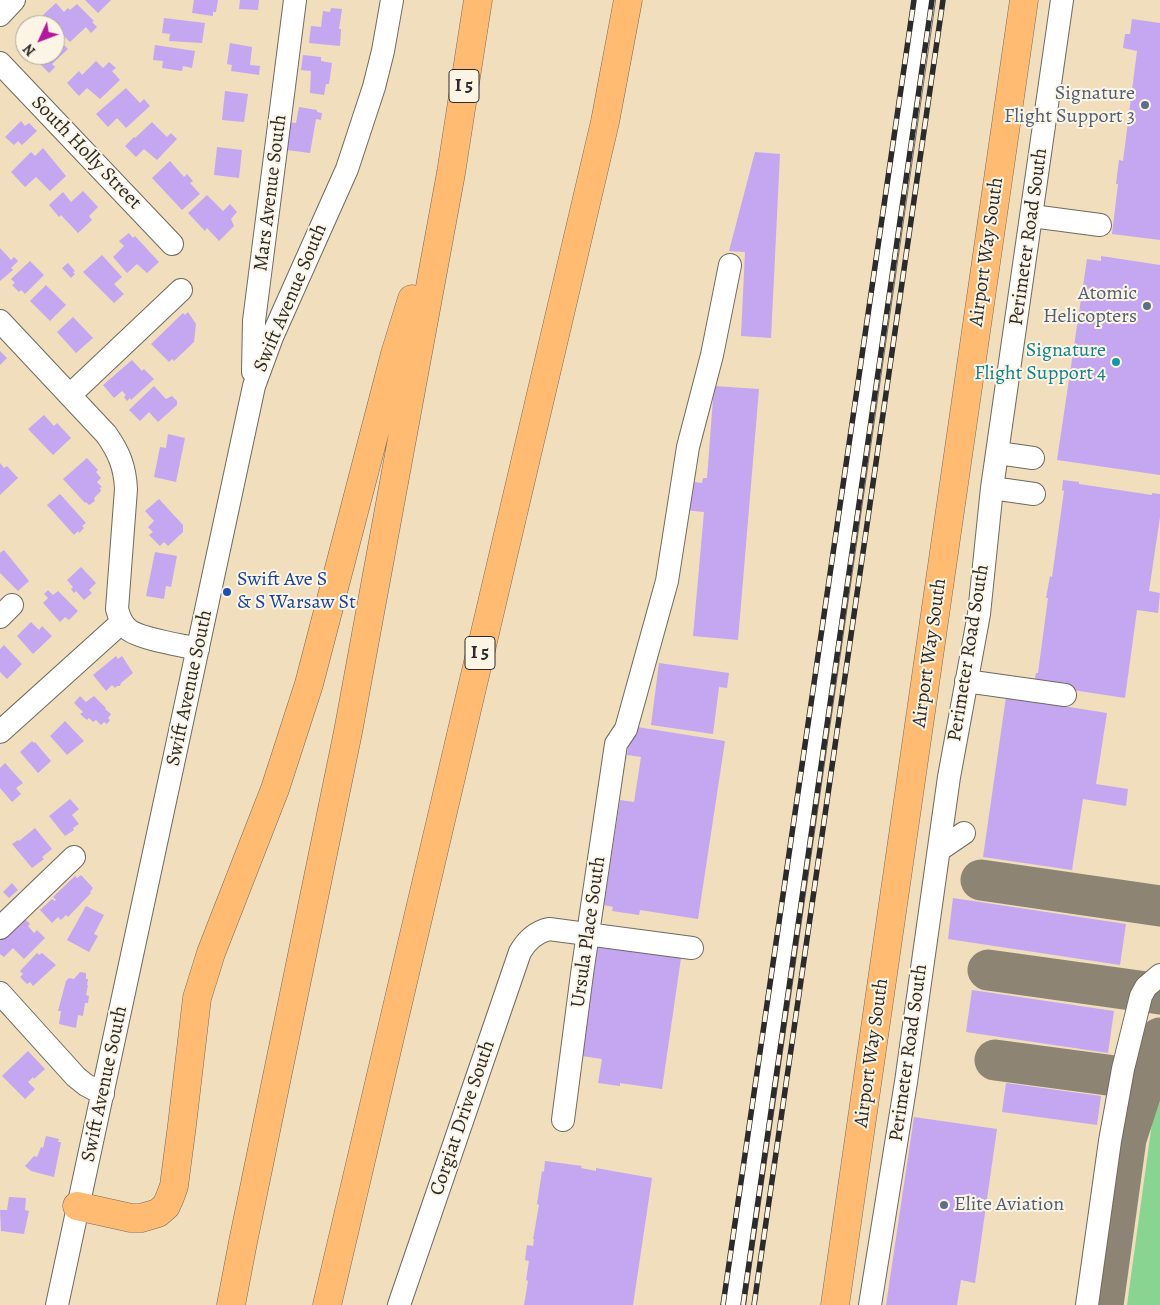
<!DOCTYPE html>
<style>
body{margin:0}
#map{position:relative;width:1160px;height:1305px;overflow:hidden;background:#f0debd;font-family:Alegreya,serif}
canvas{display:block}
.north{position:absolute;left:15px;top:15px;width:50px;height:50px;box-sizing:border-box;background:#fcf5e5;border:1px solid #a8a49b;border-radius:50%;rotate:227deg;font-size:14px;font-weight:700;line-height:20px;text-align:center;color:#2b2b2b}
.north::after{content:'';display:block;margin:auto;width:18px;height:22px;background:#b5179e;clip-path:polygon(50% 0,100% 100%,50% 72%,0 100%)}
</style>
<div id="map">
<canvas width="1160" height="1305"></canvas>
<div class="north">N</div>
</div>
<script>
const ctx = document.querySelector('canvas').getContext('2d');
ctx.lineJoin = 'round';
function paint(path, color) { ctx.fillStyle = color; ctx.fill(path, 'evenodd'); }
function stroke(path, color, width, dash) { ctx.strokeStyle = color; ctx.lineWidth = width; ctx.lineCap = dash ? 'butt' : 'round'; ctx.setLineDash(dash || []); ctx.stroke(path); }
function drawText(font, color, halo, rows, align = 'center') {
  ctx.font = font + ' Alegreya,serif'; ctx.lineWidth = 4; ctx.setLineDash([]); ctx.textBaseline = 'middle'; ctx.strokeStyle = halo; ctx.fillStyle = color; for (const [text, x, y, turn = 0] of rows) {
    ctx.save(); ctx.translate(x, y); ctx.rotate((+turn || 0) * Math.PI / 180); ctx.textAlign = isNaN(turn) ? turn : align; if (halo) ctx.strokeText(text, 0, 0); ctx.fillText(text, 0, 0); ctx.restore();
  }
}
const green = new Path2D(`
 M1160,1076V1305H1127L1154,1108Z`);
const taxiway = new Path2D(`
 M981,880L1160,906
 M988,970L1160,994
 M995,1060L1145,1080
 M1103,1305L1126,1139L1154,1052L1160,1038`);
const building = new Path2D(`
 M85,0H111L98,13Z
 M194,0H218L216,12H213V16L192,13Z
 M240,0H259L258,10L239,9Z
 M56,3L64,12L68,8L70,10L77,4L94,21L92,22L97,27L91,33L86,27L70,42L43,15Z
 M331,8L342,9L339,29H341L340,46L309,43L311,26L321,27L323,11L330,12Z
 M164,18L205,23L202,43L169,41L170,34L162,33Z
 M1132,19L1160,23V240L1112,234L1118,184H1116L1119,160L1123,161L1137,51L1123,48L1125,34H1130Z
 M55,36L68,49L52,64L55,67L49,73L31,55H55Z
 M230,43L252,47L250,65L260,66L259,75L231,71L232,65L227,64Z
 M155,45L195,51L192,68L183,66L182,71L162,68L163,61L153,60Z
 M303,55L321,57V61L332,63L329,84H326L324,95L310,93L311,71L301,70Z
 M96,61L103,68L109,62L116,68L112,71L120,80L100,99L87,88L79,96L67,83L79,71L82,75Z
 M126,88L140,103L144,99L150,106L126,128L117,118L108,127L96,114Z
 M225,91L248,94L244,122L222,120Z
 M299,107L317,110V112L322,113L321,120L316,119L310,153L286,150L289,122L296,123Z
 M21,121L25,126L29,123L37,131L22,145L18,141L14,145L5,137Z
 M152,122L167,137L171,133L177,139L157,160L144,149L136,157L125,146L134,137L135,138Z
 M217,147L242,150L239,178L214,175Z
 M43,148L66,176L50,191L36,177L25,187L11,172L31,152L35,156Z
 M755,152L780,154L771,338L741,336L745,252L729,251Z
 M170,161L184,177L187,174L193,181L190,183L200,194L182,210L152,178Z
 M83,191L98,207L89,216L92,220L78,233L61,215L59,217L49,205L63,192L71,202Z
 M207,195L223,211L230,204L237,212L231,219L234,226L219,241L207,228L205,231L188,213Z
 M129,233L133,238L135,236L159,262L147,273L137,264L127,273L113,257L124,246L119,241Z
 M0,248L11,260L14,257L18,261L11,268L13,270L0,281Z
 M102,255L122,277L114,284L124,294L114,303L83,272Z
 M1101,256L1160,265V475L1057,460L1087,259L1101,261Z
 M30,261L44,275L25,294L21,290L19,292L12,285L15,283L11,279Z
 M68,263L75,271L73,272L75,274L71,278L62,268Z
 M46,285L66,305L50,321L30,301Z
 M188,312L196,324L194,342L174,361L172,359L169,362L151,344L183,313L185,315Z
 M73,317L93,338L76,353L57,332Z
 M0,351L7,358L0,365Z
 M132,360L142,371L144,369L154,379L131,400L130,398L127,401L124,397L126,395L122,391L114,398L103,385Z
 M154,386L166,399L172,396L177,401V405L158,422L149,412L140,421L129,410Z
 M714,386L759,389L738,640L693,636L704,512L684,510L686,481L702,483L703,478H707Z
 M44,415L54,426L57,423L71,438L53,455L28,429Z
 M168,434L185,438L176,482L154,477L160,447L166,448Z
 M87,458L98,470L96,472L101,478L97,482L102,487L100,488L101,491L94,498L95,501L89,505L86,502L85,503L63,479Z
 M0,463L4,468L7,466L18,478L0,495Z
 M1063,480L1079,482V484L1152,495V493L1160,494V517L1149,591L1160,593L1158,613L1137,610L1125,698L1034,684L1036,673H1038L1048,598H1046L1050,576L1052,577L1064,491L1062,490Z
 M60,494L86,523L82,526L84,528L79,533L78,531L74,535L47,505Z
 M159,499L183,525V532L168,546L164,542L160,546L149,535L153,532L148,527L154,521L145,511Z
 M4,550L29,581L18,591L0,573V553Z
 M155,552L177,556L171,587L166,586L164,599L146,596Z
 M81,567L96,583L89,590L92,593L84,600L76,591L74,593L71,589L73,587L67,580Z
 M48,590L53,595L58,591L78,611L69,620L65,617L60,622L43,603L48,598L44,594Z
 M31,622L39,630L42,626L52,636L33,654L17,636Z
 M4,645L22,664L7,679L0,672V649Z
 M116,656L118,659L122,656L133,673L121,683L120,686H117L115,688L112,685L106,691L93,675Z
 M659,663L729,673L727,688L719,687L713,734L651,725Z
 M80,696L86,702L94,696L106,708L105,709L111,714L108,718L110,720L107,724L104,722L101,725L96,720L93,722L89,718L87,720L80,714L83,712L74,703Z
 M1006,697L1107,713L1096,784L1128,789L1126,806L1083,799L1072,870L983,857Z
 M65,721L84,741L67,755L50,736Z
 M631,726L725,741L698,919L640,910L639,915L612,911L613,907L604,905L620,800L634,802L641,757L627,755Z
 M32,741L34,743L35,742L51,761L38,773L20,752Z
 M5,763L23,783L16,788L21,794L12,802L0,788V768Z
 M70,799L79,809L72,815L79,824L73,828L74,830L65,836L49,816Z
 M35,828L52,849L42,857L44,859L32,868L12,844L18,840L19,841Z
 M81,875L93,888L90,892L91,893L68,917L66,915L61,920L58,917L52,923L40,910L52,899L55,901L56,900L53,897L75,876L77,878Z
 M12,883L18,890L9,898L3,892Z
 M953,898L1126,924L1120,965L948,939Z
 M86,906L104,915L94,934L98,936L89,952L67,940Z
 M23,917L30,924L28,926L34,933L37,930L45,938L24,959L13,948L4,957L0,954V939Z
 M598,946L681,958L662,1089L620,1083V1086L598,1083L602,1059L582,1056Z
 M37,953L39,955L42,953L56,965L33,986L30,982L27,984L20,977L23,974L20,971Z
 M80,972L86,973V979H88L87,985H88L86,995L89,996L88,1003H85L83,1016L78,1015L76,1028L59,1024L61,1011H58L66,981L69,978L74,979Z
 M972,990L1114,1011L1108,1053L966,1032Z
 M28,1051L45,1069L34,1079L33,1077L28,1082L35,1089L25,1099L2,1076Z
 M1006,1083L1101,1096L1097,1125L1002,1112Z
 M914,1117L997,1129L975,1283L961,1280L957,1305H886Z
 M46,1136L59,1139L58,1142H61L54,1177L31,1171L25,1166L34,1156L37,1157L41,1147L43,1148Z
 M545,1161L582,1166L581,1168L596,1171V1168L652,1178L633,1305H524L528,1281L526,1280L529,1261L525,1260L527,1245L533,1246L534,1239H533L539,1205L537,1204L542,1171L544,1172Z
 M9,1197L26,1198L25,1210L29,1211L24,1234L1,1231L0,1210H7Z`);
const minor = new Path2D(`
 M0,15L14,0
 M0,63L172,244
 M1032,216L1100,225
 M0,321L106,434C119,452 125,467 126,489L117,609C119,617 122,625 129,630C141,639 181,645 198,649
 M253,372L254,321L295,0
 M70,395L181,290
 M998,453L1033,458
 M992,488L1034,494
 M0,617L12,605
 M966,681L1065,695
 M0,732L122,622
 M939,850L964,833
 M0,928L74,857
 M0,993L76,1077L86,1085L103,1094
 M563,1120L582,974L616,744L626,729L667,581L688,447L712,355L730,265
 M57,1305L254,386L272,337L347,169L374,87L383,51L392,0
 M399,1305L520,952C527,940 536,932 549,929L692,948
 M734,1305L924,0
 M870,1305L906,1082L949,777L979,614L992,488L1062,0
 M1087,1305L1110,1141L1123,1069L1141,996L1146,987L1160,975`);
const major = new Path2D(`
 M835,1305L1024,0`);
const highway = new Path2D(`
 M77,1206L131,1218H141L158,1213L166,1206L170,1197L174,1186L182,1125L197,998L211,953L275,789L309,684L395,354L412,299
 M231,1305L243,1242L348,732L451,173L478,0
 M327,1305L605,122L628,0`);
const rail = new Path2D(`
 M723,1305L914,0
 M743,1305L932,0
 M754,1305L943,0`);
const markers = [
 [1145,105,5,"#5c6f8a"],
 [1147,306,5,"#5c6f8a"],
 [1116,362,5,"#0f9aa8"],
 [227,592,5,"#1a4fb4"],
 [944,1205,5,"#5c6f8a"]
];
const shields = [
 [464,86,30],
 [480,653,30]
];
const shieldNames = [
 ["I 5",464,86],
 ["I 5",480,653]
];
const serviceNames = [
 ["Signature",1135,94],
 ["Flight Support 3",1135,117],
 ["Atomic",1137,294],
 ["Helicopters",1137,317],
 ["Elite Aviation",954,1205,"left"]
];
const streetNames = [
 ["South Holly Street",86,153,46],
 ["Mars Avenue South",271,193,-83],
 ["Perimeter Road South",1029,237,-82],
 ["Airport Way South",987,252,-82],
 ["Swift Avenue South",291,298,-67],
 ["Airport Way South",930,653,-82],
 ["Perimeter Road South",969,653,-81],
 ["Swift Avenue South",190,688,-78],
 ["Ursula Place South",589,932,-82],
 ["Airport Way South",872,1053,-82],
 ["Perimeter Road South",909,1053,-82],
 ["Swift Avenue South",105,1084,-78],
 ["Corgiat Drive South",463,1118,-71]
];
const cultureNames = [
 ["Signature",1106,351],
 ["Flight Support 4",1106,374]
];
const transitNames = [
 ["Swift Ave S",237,580],
 ["& S Warsaw St",237,603]
];
paint(green, '#89d491');
stroke(taxiway, '#8e8474', 41);
paint(building, '#c4a7f0');
stroke(minor, '#706a5e', 24);
stroke(major, '#706a5e', 29);
stroke(highway, '#706a5e', 29);
stroke(minor, '#fff', 22);
stroke(major, '#ffbb71', 28);
stroke(highway, '#ffbb71', 28);
stroke(rail, '#2b2b2b', 5.5);
stroke(rail, '#fcf5e5', 4, [11]);
for (const [x, y, r, color] of markers) { const dot = new Path2D(); dot.arc(x, y, r, 0, 2 * Math.PI); ctx.fillStyle = color; ctx.fill(dot); stroke(dot, '#fcf5e5', 2); }
for (const [x, y, w] of shields) { const box = new Path2D(); box.roundRect(x - w / 2, y - 16.5, w, 33, 4); ctx.fillStyle = '#fcf5e5'; ctx.fill(box); stroke(box, '#2b2b2b', 1); }
drawText('bold 19px', '#2b2b2b', null, shieldNames);
drawText('20px', '#4e5e75', '#fcf5e5', serviceNames, 'right');
drawText('20px', '#2b2b2b', '#fcf5e5', streetNames);
drawText('20px', '#0d838f', '#fcf5e5', cultureNames, 'right');
drawText('20px', '#164399', '#fcf5e5', transitNames, 'left');
</script>
